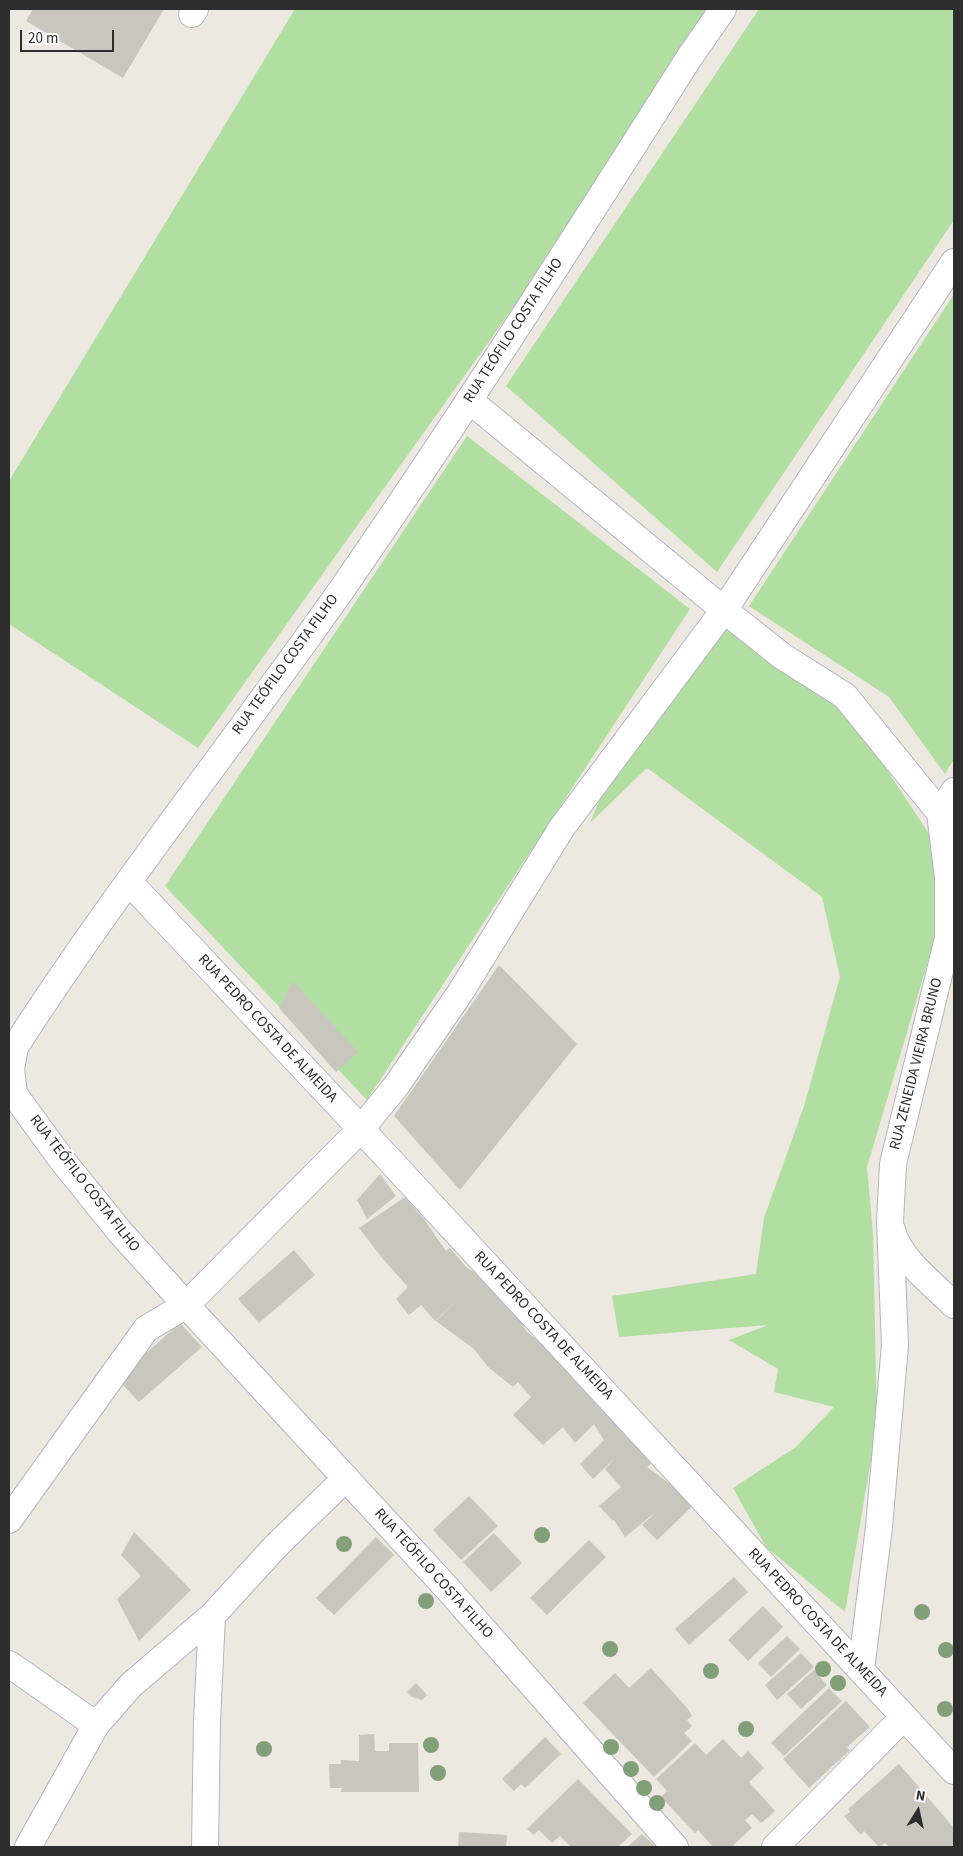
<!DOCTYPE html>
<meta charset="utf-8">
<style>
body{margin:0}
#map{position:relative;width:963px;height:1856px;overflow:hidden;background:#ede8e0;font-family:"Source Sans 3",sans-serif}
canvas{display:block}
.frame{position:absolute;inset:0;border:10px solid #2d2d2d;pointer-events:none}
.north{position:absolute;left:893px;top:1786px;width:50px;height:50px;-webkit-text-stroke:4px #fff;paint-order:stroke;rotate:10deg;font-size:14px;font-weight:700;line-height:20px;text-align:center;color:#2d2d2d}
.north::after{content:'';display:block;margin:auto;width:18px;height:22px;background:#2d2d2d;clip-path:polygon(50% 0,100% 100%,50% 72%,0 100%)}
.scale{position:absolute;left:20px;top:30px;width:94px;height:22px;box-sizing:border-box;border:2px solid #2d2d2d;border-top:0;padding-left:6px;font-size:15px;line-height:18px;white-space:nowrap;color:#2d2d2d;-webkit-text-stroke:4px #fff;paint-order:stroke}
</style>
<div id="map">
<canvas width="963" height="1856"></canvas>
<div class="frame"></div>
<div class="north">N</div>
<div class="scale">20 m</div>
</div>
<script>
const ctx = document.querySelector('canvas').getContext('2d');
ctx.lineJoin = 'round';
function paint(path, color) { ctx.fillStyle = color; ctx.fill(path, 'evenodd'); }
function stroke(path, color, width, dash) { ctx.strokeStyle = color; ctx.lineWidth = width; ctx.lineCap = dash ? 'butt' : 'round'; ctx.setLineDash(dash || []); ctx.stroke(path); }
function drawText(font, color, halo, rows, align = 'center') {
  ctx.font = font + ' "Source Sans 3",sans-serif'; ctx.lineWidth = 5; ctx.setLineDash([]); ctx.textBaseline = 'middle'; ctx.strokeStyle = halo; ctx.fillStyle = color; for (const [text, x, y, turn = 0] of rows) {
    ctx.save(); ctx.translate(x, y); ctx.rotate((+turn || 0) * Math.PI / 180); ctx.textAlign = isNaN(turn) ? turn : align; if (halo) ctx.strokeText(text, 0, 0); ctx.fillText(text, 0, 0); ctx.restore();
  }
}
const green = new Path2D(`
 M295,9H727L198,748L9,624V481Z
 M759,9H954V220L717,572L506,386Z
 M954,294V759L945,774L889,697L749,606Z
 M467,436L690,609L367,1100L165,886Z
 M726,624L845,706L935,843L934,941L867,1167L873,1234L877,1425L845,1612L766,1547L733,1488L796,1447L834,1407L774,1392L778,1369L729,1340L768,1325L619,1337L612,1296L756,1274L764,1218L804,1106L840,977L822,897L647,768L590,823L609,776Z`);
const building = new Path2D(`
 M33,9H164L123,78L26,21Z
 M499,965L577,1044L460,1190L394,1116Z
 M293,981L358,1052L336,1072L279,1008Z
 M380,1174L396,1196L367,1219L357,1200Z
 M405,1197L424,1219L446,1251L450,1248L466,1267L482,1277L511,1311L513,1310L527,1332L550,1351L653,1462L647,1467L681,1492L695,1504L657,1540L642,1525L657,1511L625,1537L614,1520L613,1521L599,1506L621,1487L605,1469L615,1458L593,1479L580,1464L604,1440L594,1424L575,1443L563,1427L543,1445L513,1415L531,1397L518,1382L513,1387L488,1367L474,1349L436,1321L458,1299L435,1321L421,1305L409,1315L396,1299L408,1287L383,1259L359,1228Z
 M294,1250L315,1275L259,1323L238,1299Z
 M180,1323L202,1347L139,1402L117,1379Z
 M469,1496L498,1526L461,1560L433,1530Z
 M134,1532L191,1590L139,1641L117,1599L141,1576L121,1555Z
 M494,1533L522,1563L491,1592L463,1562Z
 M376,1537L394,1555L334,1615L316,1598Z
 M589,1540L606,1557L547,1615L530,1598Z
 M734,1577L748,1592L689,1645L675,1629Z
 M763,1606L783,1627L748,1661L728,1640Z
 M787,1636L800,1649L771,1677L758,1663Z
 M801,1653L814,1667L777,1700L765,1685Z
 M651,1668L688,1709L692,1716L687,1720L692,1726L684,1733L692,1741L654,1777L583,1703L615,1673L629,1688Z
 M814,1670L827,1685L801,1709L787,1694Z
 M416,1683L427,1695L422,1700L412,1697L407,1692Z
 M829,1688L842,1701L784,1756L771,1743Z
 M846,1701L870,1727L847,1747L850,1750L809,1788L783,1759Z
 M374,1734L375,1751H389V1743H418L419,1792H341L342,1788H330L329,1764H341V1760L359,1761V1735Z
 M545,1737L561,1754L525,1788L521,1784L514,1791L502,1779Z
 M723,1739L741,1758L748,1751L764,1768L749,1782L775,1811L761,1823L752,1814L745,1820L752,1828L731,1847H713L698,1830L695,1833L661,1797L667,1791L656,1779L695,1743L706,1755Z
 M899,1764L954,1828V1847H889L885,1843L879,1847L864,1831L861,1835L844,1816L850,1812L848,1809Z
 M578,1779L632,1834L618,1847H571L560,1836L552,1843L539,1830L534,1835L527,1829Z
 M459,1832L507,1835L506,1847H458Z
 M642,1834L656,1847H627Z`);
const minor = new Path2D(`
 M723,9L689,58C575,238 461,417 340,592C233,744 116,890 15,1047L11,1069L14,1094L62,1160L120,1232L186,1305L361,1129L396,1086L460,993L561,829L724,610L954,262
 M192,14L195,9
 M469,400L724,610L782,656L845,696L940,813
 M129,882L361,1129L954,1771
 M892,1230C899,1259 934,1285 954,1305
 M9,1520L146,1329L186,1305L446,1587L675,1847
 M9,1664L96,1725
 M861,1670L879,1527L895,1345L890,1222L893,1164L948,938V878L940,813L954,791
 M28,1847L96,1725L131,1685L212,1616L276,1546L346,1478
 M205,1847L207,1721L212,1616
 M775,1847L904,1717`);
const trees = [
 [542,1535],
 [344,1544],
 [426,1601],
 [922,1612],
 [610,1649],
 [946,1650],
 [823,1669],
 [711,1671],
 [838,1683],
 [945,1709],
 [746,1729],
 [431,1745],
 [611,1747],
 [264,1749],
 [631,1769],
 [438,1773],
 [644,1788],
 [657,1803]
];
const streetNames = [
 ["RUA TEÓFILO COSTA FILHO",514,331,-57],
 ["RUA TEÓFILO COSTA FILHO",286,665,-54],
 ["RUA PEDRO COSTA DE ALMEIDA",267,1029,47],
 ["RUA ZENEIDA VIEIRA BRUNO",917,1064,-76],
 ["RUA TEÓFILO COSTA FILHO",84,1184,52],
 ["RUA PEDRO COSTA DE ALMEIDA",543,1326,47],
 ["RUA TEÓFILO COSTA FILHO",433,1574,48],
 ["RUA PEDRO COSTA DE ALMEIDA",817,1623,47]
];
paint(green, '#b1dfa1');
paint(building, '#c9c6be');
stroke(minor, '#b3b5bf', 28);
stroke(minor, '#fff', 26);
ctx.fillStyle = '#81a077';
for (const [x, y] of trees) { ctx.beginPath(); ctx.arc(x, y, 8, 0, 2 * Math.PI); ctx.fill(); }
drawText('15px', '#2d2d2d', '#fff', streetNames);
</script>
